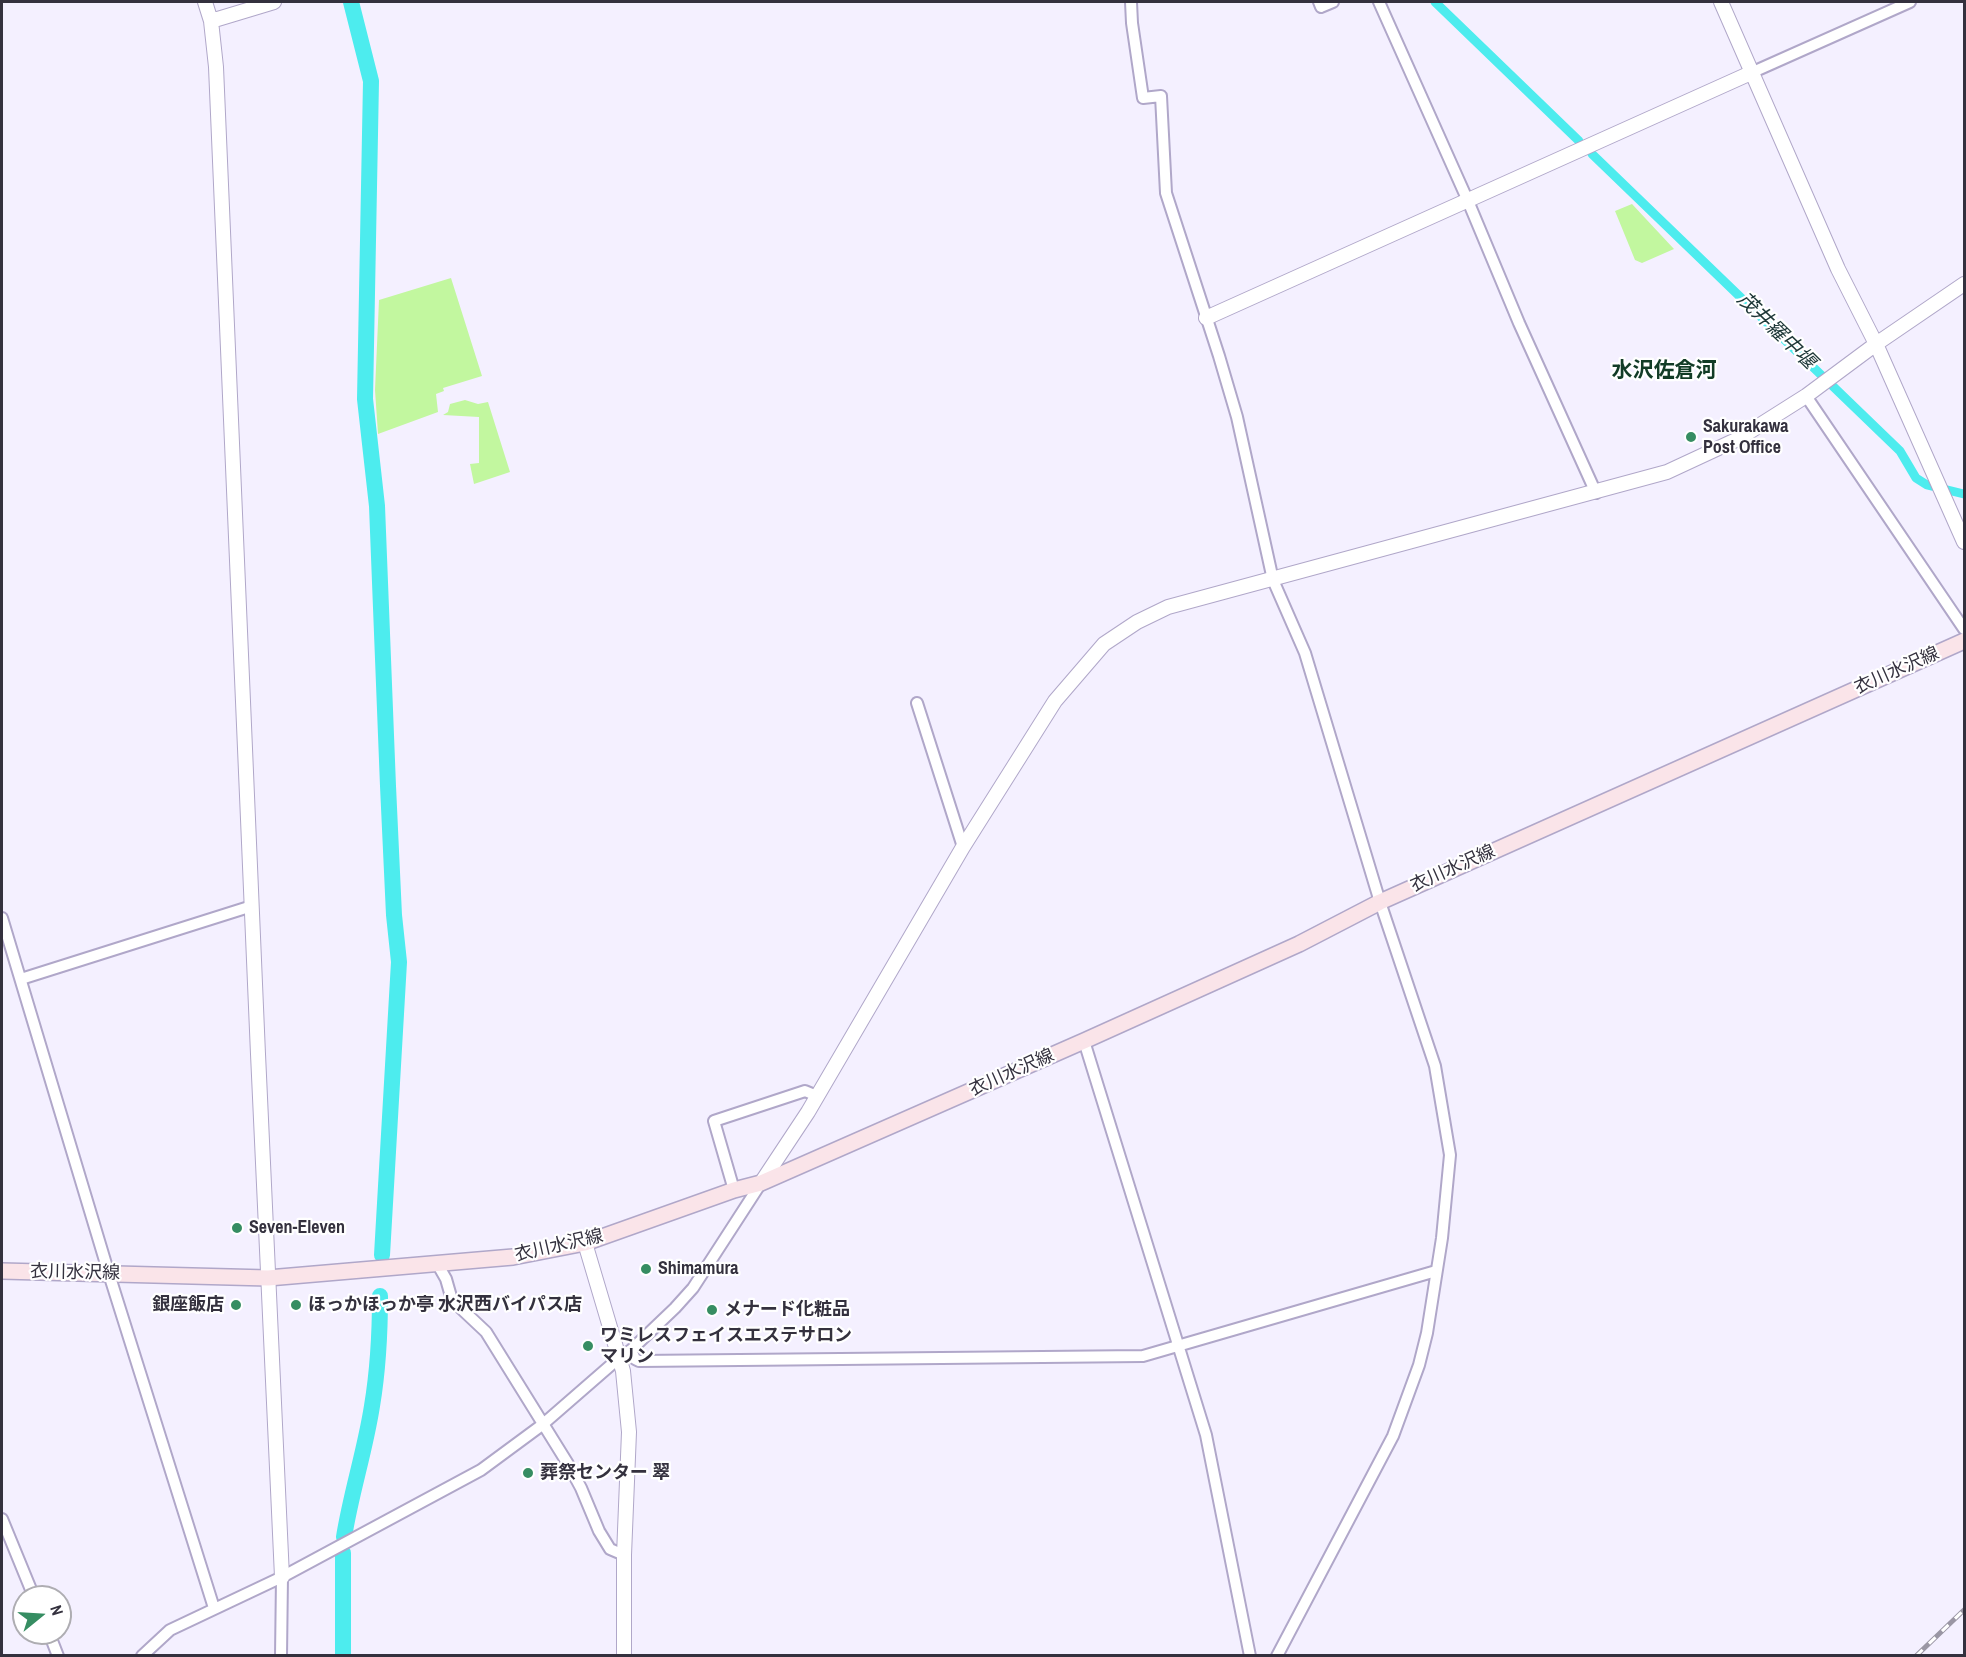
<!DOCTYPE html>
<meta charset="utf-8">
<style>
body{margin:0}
#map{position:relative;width:1966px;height:1657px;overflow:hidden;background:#f4f0ff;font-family:"Archivo Narrow",sans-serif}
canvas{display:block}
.frame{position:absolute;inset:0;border:3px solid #34313e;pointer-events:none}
.north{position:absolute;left:12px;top:1585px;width:60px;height:60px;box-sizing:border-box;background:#fff;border:2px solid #aeadb2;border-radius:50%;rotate:72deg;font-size:16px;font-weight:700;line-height:24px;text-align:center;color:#34313e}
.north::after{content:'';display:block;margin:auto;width:21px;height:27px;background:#368d62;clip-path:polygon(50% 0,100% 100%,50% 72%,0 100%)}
</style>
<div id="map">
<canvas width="1966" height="1657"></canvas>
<div class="frame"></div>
<div class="north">N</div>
</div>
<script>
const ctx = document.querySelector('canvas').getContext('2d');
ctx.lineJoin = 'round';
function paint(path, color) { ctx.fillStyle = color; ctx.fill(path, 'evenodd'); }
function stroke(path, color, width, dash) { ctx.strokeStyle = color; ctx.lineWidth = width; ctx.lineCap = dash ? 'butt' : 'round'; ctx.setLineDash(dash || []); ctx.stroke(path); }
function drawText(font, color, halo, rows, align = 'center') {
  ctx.font = font + ' "Archivo Narrow","Noto Sans JP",sans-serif'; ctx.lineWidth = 4.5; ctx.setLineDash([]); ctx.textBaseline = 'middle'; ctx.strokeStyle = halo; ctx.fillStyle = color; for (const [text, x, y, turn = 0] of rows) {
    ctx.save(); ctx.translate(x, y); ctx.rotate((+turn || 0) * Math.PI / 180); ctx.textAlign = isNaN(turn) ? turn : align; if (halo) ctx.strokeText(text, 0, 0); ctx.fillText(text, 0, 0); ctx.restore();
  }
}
const green = new Path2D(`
 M1632,204L1674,249L1642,263L1635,260L1615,211Z
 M451,278L482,376L443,388L444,391L436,394L438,412L378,434L375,390L379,300Z
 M465,400L478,404L488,402L510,472L474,484L470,464L479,463V417L443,415L448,412L450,404Z`);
const canal = new Path2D(`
 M1435,2L1579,141
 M1592,154L1900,451L1916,478L1927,485L1964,494`);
const river = new Path2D(`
 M351,2L371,81L365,399L377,506L388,786L394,915L399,962L382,1255
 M344,1537C351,1493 365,1451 372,1406C378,1370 380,1333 380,1296
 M343,1656V1553`);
const minor = new Path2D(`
 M1131,2L1132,23L1143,98L1161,96L1166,193L1219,356L1237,417L1273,580L1305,653L1380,902L1435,1066L1450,1155L1442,1238L1427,1333L1419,1365L1393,1436L1277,1656
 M1319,2L1321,7L1333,2
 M1379,2L1468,201L1519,323L1596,493
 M1753,72L1910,2
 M1806,396L1964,629
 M917,703L963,847
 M2,918L109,1274L214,1608
 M21,979L252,906
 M1084,1041L1206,1435L1250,1656
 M734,1190L714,1121L805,1091L817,1096
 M438,1265L446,1279L452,1300L486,1332L568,1464L581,1488L599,1531L610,1549L624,1555
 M631,1350L635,1359L639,1361L1143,1356L1436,1271
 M2,1519L34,1597
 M49,1633L58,1656
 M142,1656L170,1630L282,1577L481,1470L542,1425L619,1358L631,1350L675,1308L693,1288L761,1183
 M281,1656L282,1577`);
const tertiary = new Path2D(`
 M205,2L211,21L216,67L258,1054L282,1577
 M1721,2L1838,269L1876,344L1964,542
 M211,21L274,2
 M1206,318L1753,72
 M761,1183L808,1112L963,847L1055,701L1104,644L1137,622L1168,607L1667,472L1738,439L1806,396L1876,344L1964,284
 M585,1243L623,1371L629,1432L624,1555V1656`);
const secondary = new Path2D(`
 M2,1271L268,1278L513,1257L585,1243L734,1190L761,1183L1084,1041L1299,944L1380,902L1964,641`);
const rail = new Path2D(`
 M1916,1656L1964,1610`);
const markers = [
 [1691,437,6,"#368d62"],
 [237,1228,6,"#368d62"],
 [646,1269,6,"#368d62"],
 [236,1305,6,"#368d62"],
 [296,1305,6,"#368d62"],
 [712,1310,6,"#368d62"],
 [588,1346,6,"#368d62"],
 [528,1473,6,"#368d62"]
];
const poiNames = [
 ["Sakurakawa",1703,427],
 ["Post Office",1703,448],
 ["Seven-Eleven",249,1228],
 ["Shimamura",658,1269],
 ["銀座飯店",224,1305,"right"],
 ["ほっかほっか亭 水沢西バイパス店",308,1305],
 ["メナード化粧品",724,1310],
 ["ワミレスフェイスエステサロン",600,1336],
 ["マリン",600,1357],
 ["葬祭センター 翠",540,1473]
];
const streetNames = [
 ["衣川水沢線",1897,671,-24],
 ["衣川水沢線",1453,869,-24],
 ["衣川水沢線",1012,1073,-24],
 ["衣川水沢線",559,1246,-13],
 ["衣川水沢線",75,1273,1]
];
const waterNames = [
 ["茂井羅中堰",1776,331,44]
];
const quarterNames = [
 ["水沢佐倉河",1664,371]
];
paint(green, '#c2f79f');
stroke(canal, '#4decee', 9);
stroke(river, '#4decee', 16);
stroke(minor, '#b0a7c9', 14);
stroke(tertiary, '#b0a7c9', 16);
stroke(secondary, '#b0a7c9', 18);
stroke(minor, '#fff', 10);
stroke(tertiary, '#fff', 14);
stroke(secondary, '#fae4e9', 15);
stroke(rail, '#9a96a4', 5);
stroke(rail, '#fff', 3, [9]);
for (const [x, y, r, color] of markers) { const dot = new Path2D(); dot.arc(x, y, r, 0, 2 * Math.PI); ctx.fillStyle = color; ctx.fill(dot); stroke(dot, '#fff', 2); }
drawText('bold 18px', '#34313e', '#fff', poiNames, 'left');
drawText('18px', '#34313e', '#fff', streetNames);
drawText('italic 20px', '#1d3737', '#fff', waterNames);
drawText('bold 21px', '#123c27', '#fff', quarterNames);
</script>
